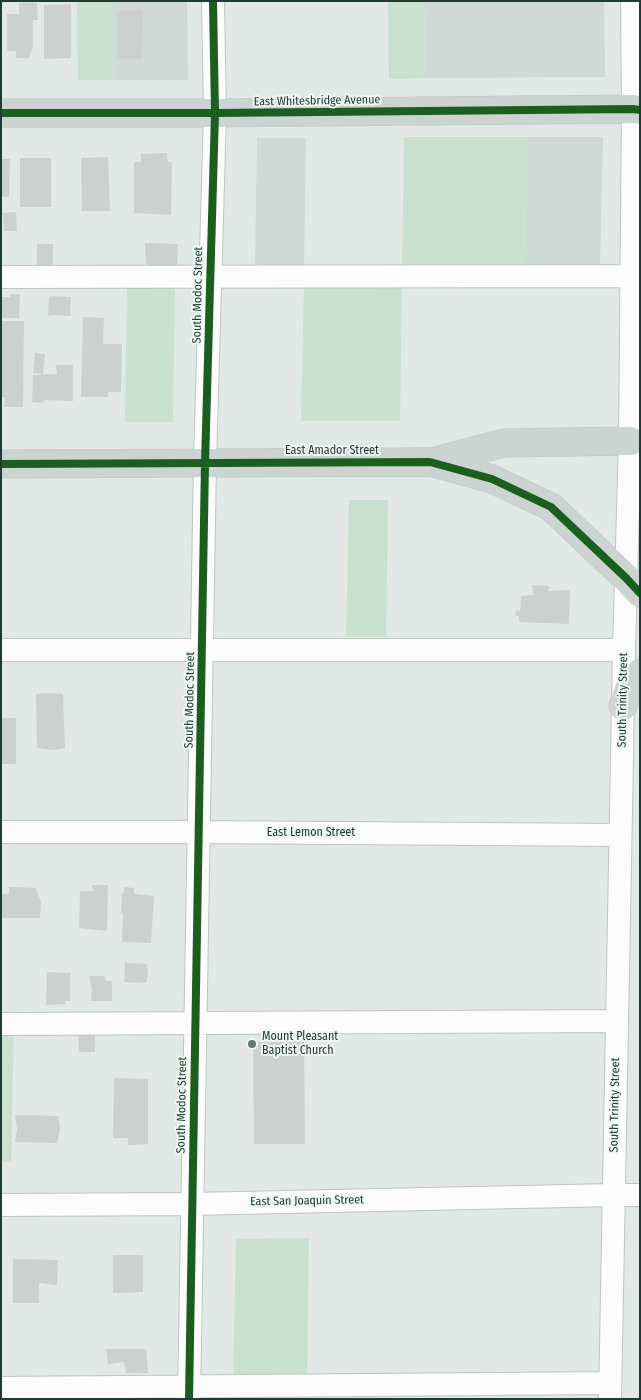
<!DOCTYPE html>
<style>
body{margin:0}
#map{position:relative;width:641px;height:1400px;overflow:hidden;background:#e2e8e5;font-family:"Fira Sans Condensed",sans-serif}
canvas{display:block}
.frame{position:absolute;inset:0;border:2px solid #203b33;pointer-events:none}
</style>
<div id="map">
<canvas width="641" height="1400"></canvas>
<div class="frame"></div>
</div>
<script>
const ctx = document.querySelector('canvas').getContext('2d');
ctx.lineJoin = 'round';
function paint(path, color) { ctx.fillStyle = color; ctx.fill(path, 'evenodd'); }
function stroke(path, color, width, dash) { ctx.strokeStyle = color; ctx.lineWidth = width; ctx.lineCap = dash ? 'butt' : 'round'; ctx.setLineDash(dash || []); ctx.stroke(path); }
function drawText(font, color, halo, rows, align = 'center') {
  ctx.font = font + ' "Fira Sans Condensed",sans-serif'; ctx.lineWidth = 4; ctx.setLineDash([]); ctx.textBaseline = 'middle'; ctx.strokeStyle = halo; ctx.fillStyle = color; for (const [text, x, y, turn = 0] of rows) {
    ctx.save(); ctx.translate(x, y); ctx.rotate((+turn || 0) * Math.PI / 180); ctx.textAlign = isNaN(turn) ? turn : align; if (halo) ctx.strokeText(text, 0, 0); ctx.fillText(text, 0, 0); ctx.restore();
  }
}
const built = new Path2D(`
 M114,1H187L188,80H114Z
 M425,1H604L605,77L426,78Z
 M527,137H603L600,266L525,267Z
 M257,138H306L304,268H255Z`);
const green = new Path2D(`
 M77,1H114V80H78Z
 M388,1H425L426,78L389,79Z
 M404,137H527L525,267H402Z
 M402,283L400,421H301L304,284Z
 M127,285H175L173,422H125Z
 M349,500H388L386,637H346Z
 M1,1024H14L11,1162H1Z
 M309,1238L307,1376H233L236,1239Z`);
const building = new Path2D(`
 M19,3H37L38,20H33V46L29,58H16V51H7V14H19Z
 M71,4V58L44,59V5Z
 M117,10H143L142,59H117Z
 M167,153L168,162H172L171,215L134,213V162H141V154Z
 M108,157L110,211H82L81,158Z
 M20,158H51V207H20Z
 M1,159H10L9,197L1,196Z
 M16,212L17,231H4L3,213Z
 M145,243L178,244L177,267L146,265Z
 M37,244H53V265H37Z
 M10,294H20L19,318H1V297H10Z
 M53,296L71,297L70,316L53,315L48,316L49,297Z
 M83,317L104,318L103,344H122L121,392H108V397H81Z
 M1,321H24L23,407H4L5,397H1Z
 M35,353L45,354L43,374L33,373Z
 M56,365H73V401L45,400L42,403L32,402L33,375L57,374Z
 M532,585L549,586V590H547L548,591L570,590L569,624L519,622V616H515L516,610L520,612L521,596L533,595Z
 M51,693L63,694L65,748L53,750L37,748L36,694Z
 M1,718H16V764H1Z
 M92,885H108L107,931L79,928L80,891H93Z
 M9,887L36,888L41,902L40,918H1V894H9Z
 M124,887L134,888V894L154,896L151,943L122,942L123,913L121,914L122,893H124Z
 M125,963L147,964L148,973L146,983L124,982Z
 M47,972L70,973V1001H65V1004L46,1005Z
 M89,976H104L106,981H112V1001H91L92,990Z
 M78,1033L95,1034V1052H79Z
 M253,1042H304L305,1144H254Z
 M114,1078L148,1079V1144L128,1145V1138H113Z
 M15,1115L58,1116L60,1129L57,1143L15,1142L17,1129Z
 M113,1255H143V1292L113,1293Z
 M13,1259L58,1260L57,1285L39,1283V1303H13Z
 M106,1349H146L148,1373H126L124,1362L108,1364Z`);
const minor = new Path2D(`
 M1,277L631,276
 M1,650H624
 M1,832H198L620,835
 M1,1024L617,1021
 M1,1205L192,1204L614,1195H640
 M1,1388L610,1383
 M189,1399L205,463L215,113L213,1
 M610,1399L624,650L630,441L633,109L632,1`);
const major = new Path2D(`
 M1,113H215L633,109L640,110
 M432,462L504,443L630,441
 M1,464L430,462L492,479L551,507L626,578L640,593
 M623,706L632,681L640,673`);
const cycleway = new Path2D(`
 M1,113H215L633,109L640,110
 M1,464L430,462L492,479L551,507L626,578L640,593
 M189,1399L205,463L215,113L213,1`);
const markers = [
 [252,1044,5,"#647871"]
];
const streetNames = [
 ["East Whitesbridge Avenue",317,101,-1],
 ["South Modoc Street",198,295,-89],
 ["East Amador Street",332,451],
 ["South Modoc Street",190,700,-89],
 ["South Trinity Street",623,700,-89],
 ["East Lemon Street",311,833],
 ["South Modoc Street",182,1105,-89],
 ["South Trinity Street",615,1105,-89],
 ["East San Joaquin Street",307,1201,-1]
];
const poiNames = [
 ["Mount Pleasant",262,1037],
 ["Baptist Church",262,1051]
];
paint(built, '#cfd9d5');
paint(green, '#cae1d1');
paint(building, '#ccd1cf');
stroke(minor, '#bfc5c2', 24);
stroke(major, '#bbc5c1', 29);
stroke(minor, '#fbfcfb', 22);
stroke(major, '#ccd4d2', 28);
stroke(cycleway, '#1b5e20', 8);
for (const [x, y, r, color] of markers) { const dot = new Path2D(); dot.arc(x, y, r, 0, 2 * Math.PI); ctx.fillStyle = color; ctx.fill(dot); stroke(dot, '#eff7f3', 2); }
drawText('12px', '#203b33', '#eff7f3', streetNames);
drawText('12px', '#203b33', '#eff7f3', poiNames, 'left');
</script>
